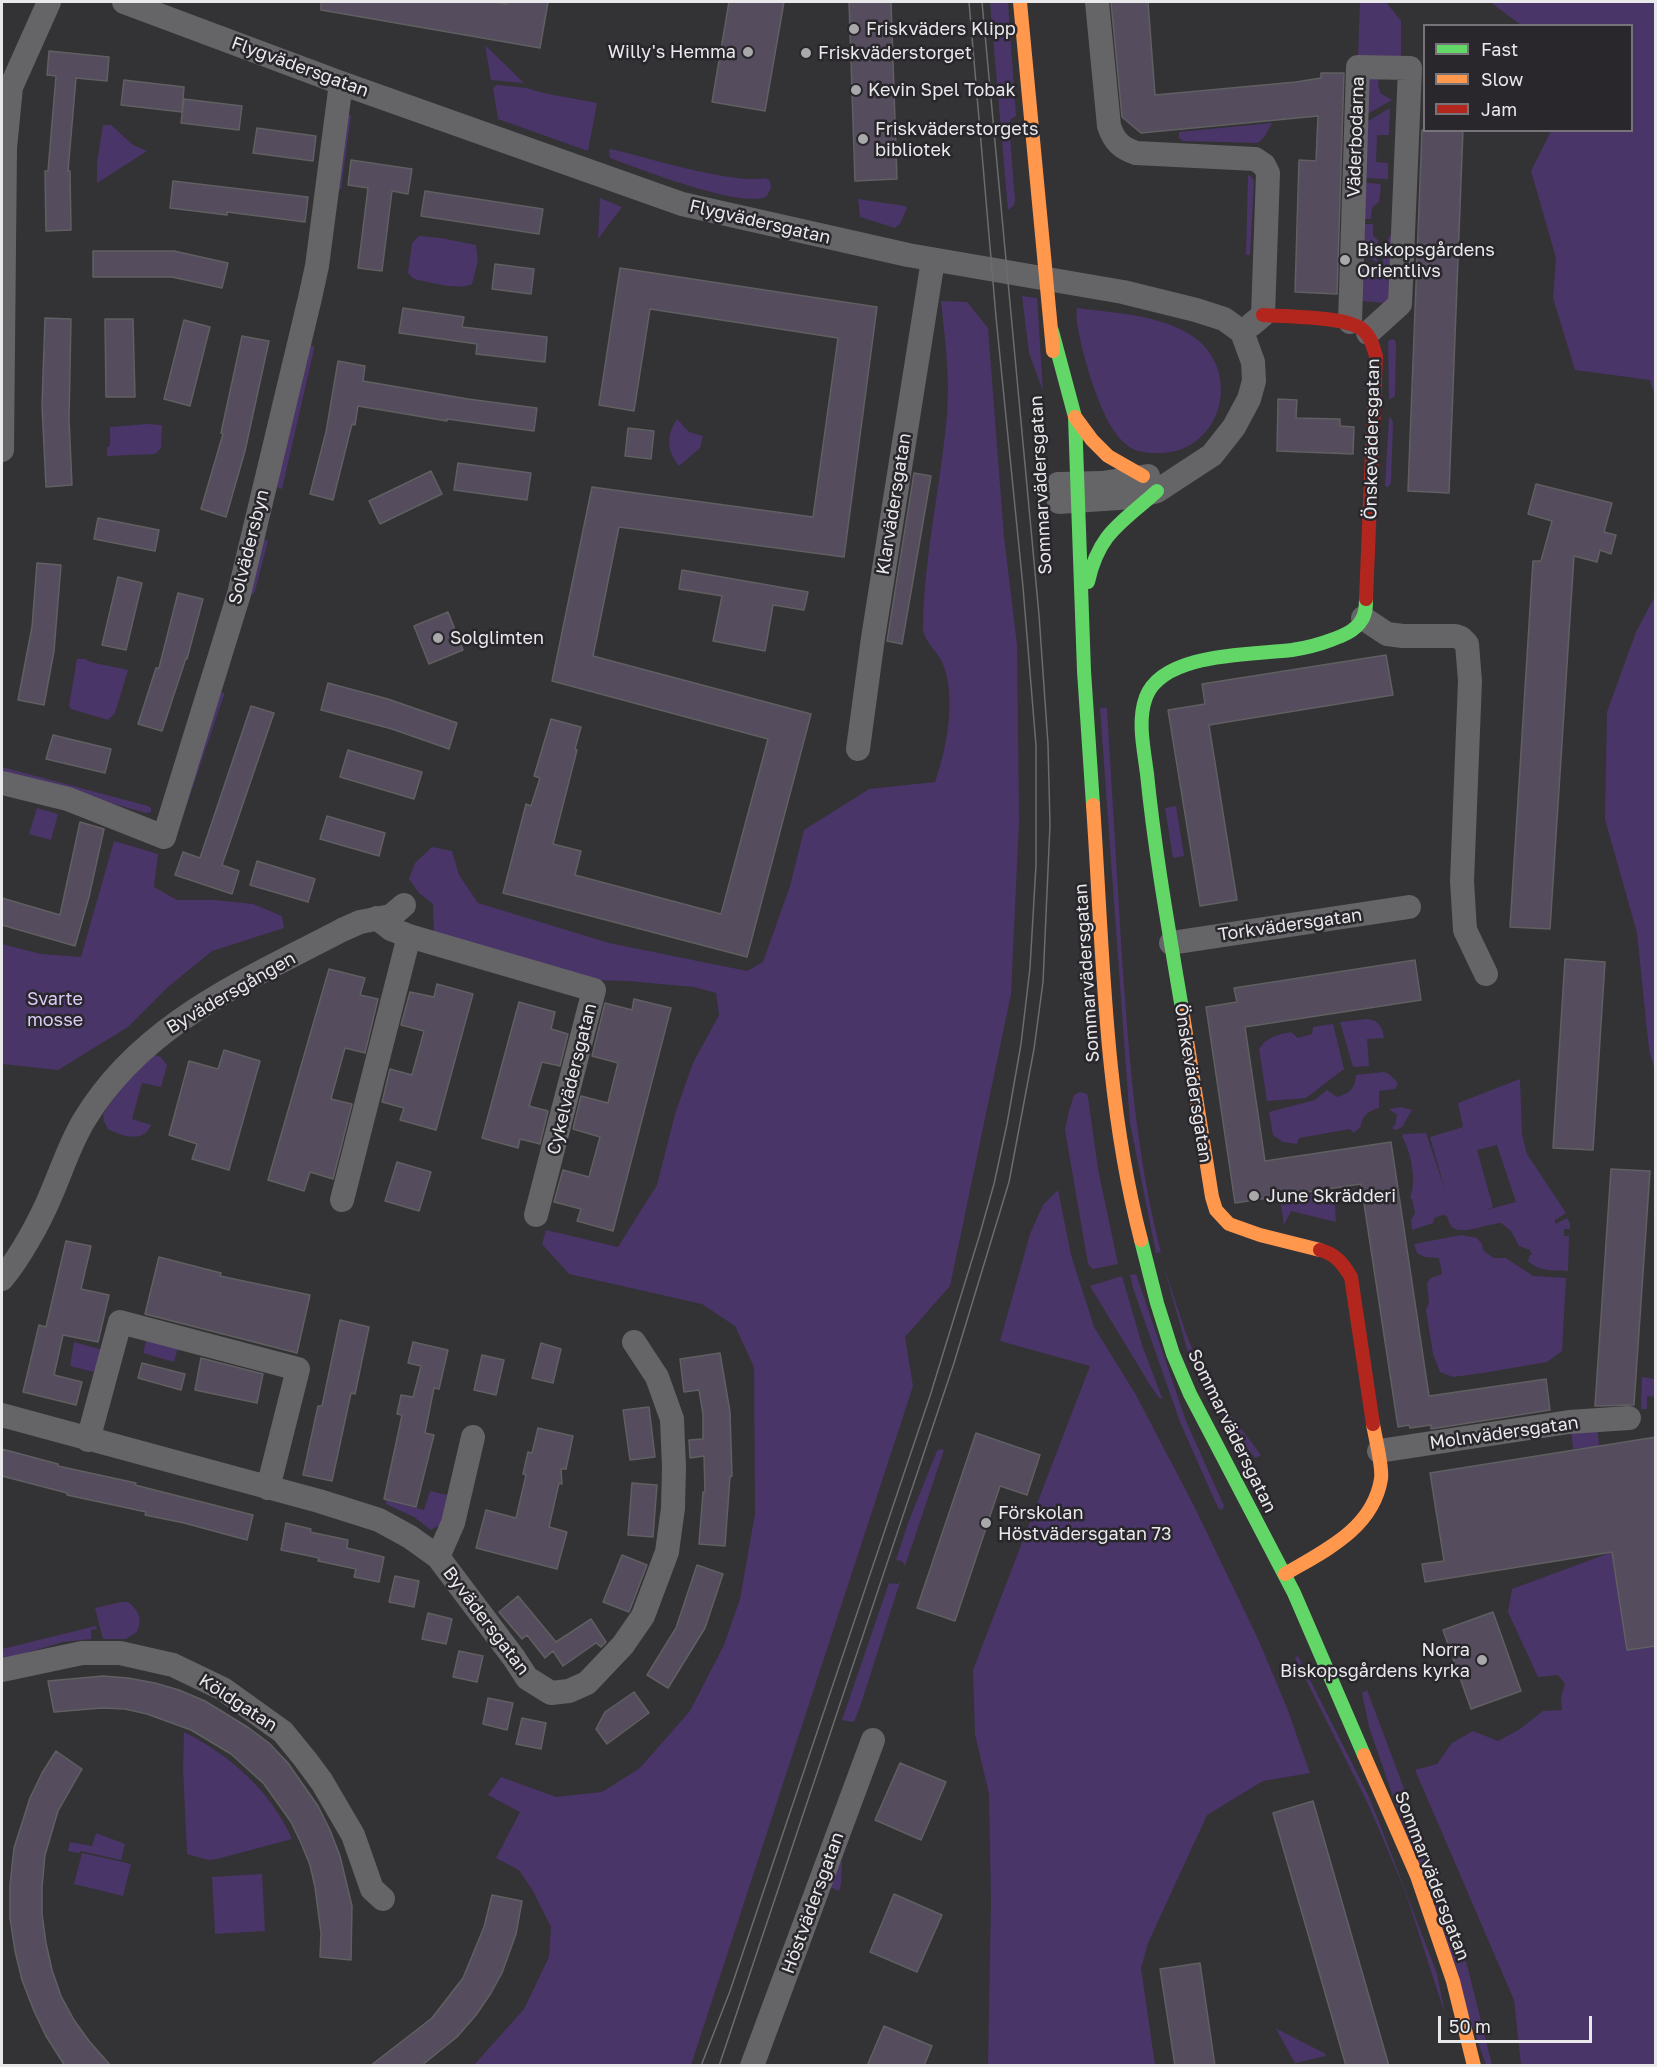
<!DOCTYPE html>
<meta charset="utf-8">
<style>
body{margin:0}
#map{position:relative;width:1657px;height:2067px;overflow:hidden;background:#333235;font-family:"Golos Text",sans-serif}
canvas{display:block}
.frame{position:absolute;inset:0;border:3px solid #e9e8eb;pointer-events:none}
.legend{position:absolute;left:1423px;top:24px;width:210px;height:108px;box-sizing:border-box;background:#29272c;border:2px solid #767478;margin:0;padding:8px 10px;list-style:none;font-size:18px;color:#e9e8eb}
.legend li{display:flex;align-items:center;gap:12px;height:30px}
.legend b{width:30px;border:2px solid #767478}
.scale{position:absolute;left:1438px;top:2016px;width:154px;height:27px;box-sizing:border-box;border:3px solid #e9e8eb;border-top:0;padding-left:8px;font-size:18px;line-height:21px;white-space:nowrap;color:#e9e8eb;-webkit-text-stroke:4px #29272c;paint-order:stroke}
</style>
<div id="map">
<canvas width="1657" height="2067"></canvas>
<div class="frame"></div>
<ul class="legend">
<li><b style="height:8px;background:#63d668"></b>Fast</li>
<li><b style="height:8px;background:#ff974d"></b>Slow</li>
<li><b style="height:8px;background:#b3261e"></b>Jam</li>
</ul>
<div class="scale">50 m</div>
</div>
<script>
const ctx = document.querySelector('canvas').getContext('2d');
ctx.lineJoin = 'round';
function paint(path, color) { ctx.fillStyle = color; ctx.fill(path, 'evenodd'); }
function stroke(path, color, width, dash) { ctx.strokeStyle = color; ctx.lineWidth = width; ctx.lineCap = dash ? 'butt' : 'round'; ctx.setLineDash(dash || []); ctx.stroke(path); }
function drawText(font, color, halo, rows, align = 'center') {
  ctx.font = font + ' "Golos Text",sans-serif'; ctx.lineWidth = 5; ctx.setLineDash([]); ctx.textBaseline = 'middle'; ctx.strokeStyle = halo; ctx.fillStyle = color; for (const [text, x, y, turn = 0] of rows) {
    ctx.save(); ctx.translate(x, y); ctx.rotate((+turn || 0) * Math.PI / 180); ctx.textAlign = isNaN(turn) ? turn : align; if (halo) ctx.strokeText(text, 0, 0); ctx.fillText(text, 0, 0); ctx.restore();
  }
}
const green = new Path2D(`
 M990,2H1008L1016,116L1011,119L1009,124L1015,200L1014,205L1008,210Z
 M1360,2H1386L1401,21V57H1358Z
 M1490,2H1655V397L1650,380L1575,370L1553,298L1556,258L1531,171L1551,131L1632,130V26L1521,25Z
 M485,45L524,83L491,80Z
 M1385,75L1394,80L1382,77L1379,78L1378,84L1380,93L1392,100L1364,116L1363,76Z
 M497,85L526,88L543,93L597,103L588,151L498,119L493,88Z
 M1390,108L1389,135H1377L1376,162L1388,163V179L1363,178L1365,123Z
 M343,114L351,115L341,189L339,191Z
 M1272,123L1265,136L1258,143L1183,141L1179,138V132Z
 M103,125H111L133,145L147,151L97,183V163Z
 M611,149C650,158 728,184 766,178L770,181L771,188L767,196C744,210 637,168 610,158L609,150Z
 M1248,175L1252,177L1254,182L1250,255H1246Z
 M1361,182L1380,184L1381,186L1379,202L1372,208L1371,219H1361Z
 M600,198L622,207L598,239Z
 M858,199L905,206L907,208L900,224L895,228L860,217Z
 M1361,224H1373V236L1378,240L1377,262L1360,254Z
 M1392,233L1395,269L1384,266C1380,255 1385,242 1392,233Z
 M419,236L441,238L476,245L478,260L472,284C460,291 428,282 414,279L408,273L412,243Z
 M1364,261L1394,275L1390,298L1385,303L1362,301Z
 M1022,296L1037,298L1043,391L1029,353Z
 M941,301L967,302L988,328L1004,537L1017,645L1019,821L1011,994L950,1286L905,1337L913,1386L691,2065H474L524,2009L549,1957L551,1927L533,1891L519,1870L496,1858L520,1812L488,1795L501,1777L556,1797L602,1792L640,1768L690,1711L724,1645L740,1599L755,1514L754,1367L735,1326L702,1304L569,1274L542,1244L546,1230L618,1247L657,1185L675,1114L693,1063L719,1015L716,993L694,987L628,981L591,980L434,938L433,904L419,893L409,879L415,863L432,847L452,851L459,875L478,903L609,943L747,971L763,962L790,886L804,830L869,789L935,782C947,747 957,696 942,662C937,651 922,639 923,627C924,556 941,485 947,414C950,376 945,339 941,301Z
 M1077,308C1113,313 1152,314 1184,331C1248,364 1223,457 1155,453C1148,453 1139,452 1133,449C1113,439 1101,407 1094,388C1089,374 1073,321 1077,308Z
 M1392,339L1395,340L1396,345L1395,396L1389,400L1388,341Z
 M309,346H314V349L282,489L276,487Z
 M1389,417L1391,418L1393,423L1391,483L1388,487L1385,486Z
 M677,419L689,432L703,436L700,448L679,466C667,452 666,435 677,419Z
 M147,424L162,425L161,448L155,454L107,456V447L110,446V427Z
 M263,539L268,541L255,591L252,595H248Z
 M1655,596V1071L1649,1050L1637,933L1605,819L1607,712L1636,632Z
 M77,659H85L90,662L128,670L115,713L108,720L71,709L69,706Z
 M219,692L225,693L224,695L180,825Z
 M1100,708H1107C1112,792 1117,875 1122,958C1129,1057 1136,1156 1161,1252L1156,1253L1130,1123Z
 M2,767L148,806L151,808V812L146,813L2,773Z
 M1176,806L1184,856L1173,858L1165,808Z
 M37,808L58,814L51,840L29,834Z
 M114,841L158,854L154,887L177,900H215L253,904L282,916L284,928L212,951L168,987L128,1027L58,1070L2,1064V944L41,954L81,957Z
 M1367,1019C1379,1020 1382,1027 1384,1038L1367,1039L1369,1066L1353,1067L1340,1022Z
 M1333,1024L1344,1069L1306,1098L1267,1101L1259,1049C1268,1036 1277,1035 1291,1032L1298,1038L1312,1034L1313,1027Z
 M155,1055L161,1057L167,1065L161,1087L142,1083L132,1119L151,1125C143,1144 121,1136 108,1129L104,1121L103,1114L126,1080Z
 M1384,1072L1389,1074L1398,1083L1395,1089L1379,1091V1108C1369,1111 1362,1115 1361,1126L1354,1133L1350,1129L1299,1138L1297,1144L1283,1142L1273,1135L1269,1112L1315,1100L1327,1090L1337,1097C1351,1093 1355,1088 1356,1075Z
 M1520,1079L1522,1135L1527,1154L1566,1213L1555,1220V1224L1567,1218L1570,1223V1229H1564V1236H1569L1568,1271C1553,1270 1539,1272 1528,1261L1530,1255H1532L1530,1250L1519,1246L1511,1231L1501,1223C1489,1223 1460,1237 1451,1226C1449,1223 1448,1219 1447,1216L1443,1215L1434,1218L1433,1223L1412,1230L1411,1220L1415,1213L1412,1199L1410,1198C1417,1181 1411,1152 1402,1136L1404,1134L1426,1133L1445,1190L1430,1137L1463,1127L1458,1103ZM1497,1145L1516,1202L1486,1210L1493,1207L1477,1150Z
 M1080,1092L1087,1094L1088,1097L1098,1169L1118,1264L1093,1269L1088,1264L1065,1130L1069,1111L1074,1095Z
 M1401,1107L1412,1110L1402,1127L1396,1130L1392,1128L1395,1125L1397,1115L1389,1109Z
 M1058,1190L1071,1255L1094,1327L1136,1395L1194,1506L1259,1641L1287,1708L1310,1773L1263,1781L1207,1815L1148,1943L1141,1968L1155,2065H988L991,1902L989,1794L975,1734L973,1670L1090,1366L1000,1341L1030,1234L1043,1205Z
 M1334,1191L1336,1222L1291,1211L1284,1225L1280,1199Z
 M1461,1235L1477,1238L1482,1244L1483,1250L1493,1258H1506L1533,1276L1566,1278L1562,1351L1547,1362L1483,1373L1453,1377L1440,1372L1433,1354L1426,1310L1429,1303L1427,1283L1431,1278L1442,1274L1439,1258L1425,1257L1417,1253L1414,1244Z
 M1163,1264L1185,1331L1196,1358L1232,1417L1261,1455L1255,1458L1228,1425L1211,1399L1189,1356Z
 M1136,1274L1186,1421L1224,1506L1222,1510L1219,1509L1214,1499L1180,1422L1133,1288L1130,1275Z
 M1122,1276L1142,1345L1162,1398L1160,1399L1150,1385L1090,1286Z
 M148,1334L180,1341L174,1362L143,1353Z
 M74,1342L103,1350L98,1373L70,1366Z
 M1642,1377L1655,1379L1656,1397L1647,1396V1409H1641Z
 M1597,1425L1599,1446L1573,1449L1571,1427Z
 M940,1449L944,1450L905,1566L902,1561L896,1560L908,1523L937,1451Z
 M430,1491L447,1495L441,1524L431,1530L414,1517L386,1504V1500L424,1510Z
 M1612,1552L1627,1650L1655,1646V2065H1521L1514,2000L1415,1770L1437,1764L1452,1743L1473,1731L1498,1741L1520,1729L1543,1711L1562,1710L1561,1697L1565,1684L1558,1675L1538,1677L1508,1612L1512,1589Z
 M900,1582L860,1707L854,1722L842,1720L889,1583L897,1584Z
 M121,1602H128C139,1611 143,1619 137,1632L126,1639H103L95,1608Z
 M96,1626L97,1629L91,1630V1639L63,1642L2,1660V1649Z
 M1298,1656L1369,1797L1381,1827L1437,1974L1445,2014L1405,1891L1386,1846L1369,1806L1295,1658Z
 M1367,1690L1448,1906L1468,1969L1492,2065H1486L1369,1727L1362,1693Z
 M184,1732C231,1756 270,1790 292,1839L217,1859L208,1860L187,1854L183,1768Z
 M96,1833L125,1844L121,1860L81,1851L79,1853L68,1851L70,1842L92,1846Z
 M82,1853L131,1864L123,1896L74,1884Z
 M835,1859L842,1862L841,1884L839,1891L825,1885Z
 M262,1874L265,1931L215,1934L212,1877Z
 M1276,2029H1277L1326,2054L1325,2056L1295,2063Z`);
const building = new Path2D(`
 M321,2H492L507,4V2H548L540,48L321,10Z
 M729,2H784L765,111L712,102Z
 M849,2H891L897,179L855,181Z
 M1111,2H1148L1155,95L1296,82L1321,78V73H1344L1337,294L1295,292L1299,160L1316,161L1318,116L1141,133L1122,117Z
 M49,51L109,57L107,81L76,78L68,171H70L71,230L46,231L45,171H48L56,76L47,75Z
 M124,80L184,87L182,112L121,105Z
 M184,99L242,106L239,130L181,123Z
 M257,128L316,136L313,161L253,153Z
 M1422,130H1463L1449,493L1408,491Z
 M351,160L412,169L408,194L392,191L382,271L358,268L368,188L348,185Z
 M173,181L308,197L305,222L227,212V215L170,208Z
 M425,191L543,209L539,234L421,216Z
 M93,251H174L228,263L222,288L172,277H93Z
 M495,264L534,269L531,294L492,289Z
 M620,268L877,307L844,557L619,527L593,656L811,714L747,957L503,893L526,804L531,806L540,778L534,776L551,719L581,727L575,749L577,750L553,844L581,851L575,875L721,914L768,739L552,681L592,487L813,517L838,338L650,309L634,411L599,405Z
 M403,308L464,317L462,327L547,337L545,362L476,354L477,344L399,333Z
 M45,318L71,319L69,419L72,485L46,487L42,405Z
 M105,319H133L135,397H106Z
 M184,320L210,327L190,406L164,399Z
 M242,336L269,341L245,451L226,517L201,509L223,434L221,433Z
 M338,361L365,366L363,381L468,399L537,408L534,431L447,419V421L358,406L355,425L352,424L333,500L310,494L326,432Z
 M1278,399L1297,400L1296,418L1340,419V426L1354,427L1353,454L1277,451Z
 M628,428L654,431L651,459L625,456Z
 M458,463L531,473L527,500L454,490Z
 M431,471L442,494L380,524L369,501Z
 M914,473L931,476L902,644L887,641Z
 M1536,484L1612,503L1604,532L1616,535L1611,554L1600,550L1597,562L1574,556L1550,929L1510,927L1533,561H1541L1552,521L1528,514Z
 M98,518L159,530L155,551L94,539Z
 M37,563L61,565L54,651L44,705L18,700L32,627Z
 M682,570L808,592L804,610L773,605L765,651L713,641L722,596L679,589Z
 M118,577L142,583L126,650L102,645Z
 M178,593L203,599L187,659L186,658L162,731L138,724L156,668H159Z
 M448,612L463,650L429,664L414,626Z
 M1386,655L1393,695L1209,725L1237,900L1200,906L1168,710L1205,704L1202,684Z
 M328,683L388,699L457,723L449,749L392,729L321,710Z
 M251,706L274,713L222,865L239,871L232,894L175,875L183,852L200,858Z
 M53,735L111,749L105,773L46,759Z
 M348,750L422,772L414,799L340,777Z
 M327,816L385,833L379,856L320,839Z
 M80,822L104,829L89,897L75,946L2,925V898L60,915Z
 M257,861L315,879L308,902L250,885Z
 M1565,959L1605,962L1593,1150L1553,1148Z
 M1415,960L1421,1000L1245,1027L1265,1161L1391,1142L1429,1396L1546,1379L1550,1410L1431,1429V1425L1410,1428L1409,1425L1398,1427L1361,1184L1235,1203L1206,1007L1237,1002L1234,988Z
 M329,969L365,978L360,995L378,999L365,1053L345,1048L331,1099L352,1104L333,1179L310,1172L304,1191L268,1180Z
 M437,984L473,994L436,1130L400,1120L404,1108L382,1102L390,1069L412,1075L424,1031L401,1025L410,992L434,997Z
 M634,999L671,1008L613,1231L577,1221L581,1209L554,1202L563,1170L589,1177L600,1137L573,1129L581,1096L608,1103L618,1063L592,1056L605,1003L632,1010Z
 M519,1002L555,1012L551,1029L568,1034L560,1066L542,1062L529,1106L548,1111L540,1144L520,1139L518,1148L482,1138Z
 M224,1050L260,1061L229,1170L192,1159L197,1144L169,1135L189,1061L218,1069Z
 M397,1162L431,1172L419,1211L385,1201Z
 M1611,1169L1650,1171L1634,1405L1595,1406Z
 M66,1241L91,1246L81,1289L109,1295L98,1342L63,1335L54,1375L82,1382L76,1405L23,1392L39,1325L46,1327Z
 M159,1257L221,1273L220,1276L310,1295L297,1353L145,1314Z
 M340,1320L369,1327L355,1394L351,1393L332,1481L303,1475L318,1406H322Z
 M413,1342L448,1350L439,1389L434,1388L425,1433L434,1435L416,1507L384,1499L402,1415L397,1414L401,1395L413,1397L421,1366L408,1363Z
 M541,1343L561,1349L553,1383L532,1378Z
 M720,1353L730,1412L732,1476L730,1477L725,1546L699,1544L703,1492H705L704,1456L690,1458L689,1440L703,1439V1414L699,1390L684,1392L680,1359Z
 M482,1355L504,1360L496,1395L474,1390Z
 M201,1358L263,1374L257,1403L195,1390Z
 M142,1363L185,1374L181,1390L138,1378Z
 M649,1407L655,1457L630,1460L623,1410Z
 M538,1428L573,1436L566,1469H561L562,1484L559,1483L549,1527L567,1532L557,1569L476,1548L486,1510L516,1518L526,1475L523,1474L528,1452L532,1453Z
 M976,1433L1040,1455L1027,1495L1000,1486L955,1621L917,1608Z
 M1656,1437V1646L1627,1650L1612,1552L1425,1582L1422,1564L1444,1561L1430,1473Z
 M2,1449L58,1464V1466L136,1483L135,1485L253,1515L247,1540L184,1523L145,1515L146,1512L67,1495V1493L2,1476Z
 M632,1483L657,1485L653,1537L628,1535Z
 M286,1523L311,1529L310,1532L348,1540L347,1548L384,1557L379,1582L354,1577L356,1569L318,1561L319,1558L281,1550Z
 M622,1555L647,1565L629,1612L603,1602Z
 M697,1565L723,1574L705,1628L668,1688L647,1675L676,1628Z
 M395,1576L419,1581L414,1607L389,1602Z
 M518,1596L556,1642L591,1619L606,1642L601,1647L596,1643L563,1666L553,1651L545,1658L527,1635L522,1639L499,1612Z
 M1493,1612L1521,1691L1471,1709L1443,1630Z
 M428,1613L452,1619L446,1644L422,1639Z
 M459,1651L483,1656L477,1682L453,1677Z
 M103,1676L128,1678L155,1683L179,1690L205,1701L249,1728L269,1743L288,1763L318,1806L330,1830L340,1856L352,1906L351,1960L320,1957L321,1933L315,1887L310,1865L301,1843L291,1822L264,1784L231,1754L191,1730L147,1714L125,1709L102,1708L54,1712L48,1681Z
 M634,1692L649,1713L607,1744L596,1729L605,1712Z
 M488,1698L513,1703L507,1730L483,1724Z
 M522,1718L546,1723L541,1749L516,1744Z
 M56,1751L82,1769L58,1811L45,1855L42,1887V1914L46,1943L52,1970L61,1996L74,2020L89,2041L111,2066H65L46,2036L34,2011L22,1980L15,1951L10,1918V1885L14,1848L30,1798L42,1773Z
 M900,1763L946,1782L921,1840L875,1820Z
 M1313,1801L1389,2066H1346L1311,1944L1273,1813Z
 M894,1894L942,1915L917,1972L870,1952Z
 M492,1895L522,1901L516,1934L502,1973L491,1993L476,2015L457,2037L421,2066H370L432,2018L463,1978L484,1927Z
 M1200,1963L1215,2066H1175L1160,1969Z
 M884,2026L932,2046L924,2066H867Z`);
const street = new Path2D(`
 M124,2L341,83L682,204L908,255L1123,292L1196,310L1224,319L1242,332L1253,362L1254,381L1249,399L1234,427L1212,455L1157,491L1133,497L1059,502
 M1097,2L1109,126C1114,141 1121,148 1136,153L1255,159L1264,165L1268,173L1263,315L1251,325
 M1350,322L1358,67L1410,68L1400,304L1368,333
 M2,450L5,148L11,87L49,2
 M1058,484L1102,483L1148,476
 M1363,618L1387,634L1403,636H1455L1461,638L1467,644L1470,681L1462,881L1465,930L1486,974
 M858,749L873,638L933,260
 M2,783L68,799L164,837L239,594L310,298L317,266L341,83
 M377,918L391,929L409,936L594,990L536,1215
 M1171,943L1409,907
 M342,1200L409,936
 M2,1279C20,1257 39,1223 50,1197C61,1172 69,1146 83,1122C141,1024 245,981 342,930L360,922L391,916L404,905
 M2,1415L319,1501L379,1520L410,1537L438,1557L514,1658L527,1678L551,1693L569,1691L587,1683L623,1645L643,1616L667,1552L673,1508L674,1467L672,1419L657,1377L634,1342
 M88,1440L120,1322L298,1369L268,1488
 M1379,1451L1569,1422L1629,1418
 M438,1557L453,1523L473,1437
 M2,1670L82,1653H120L173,1665L223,1689L283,1732L305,1759L322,1782L353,1835L372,1889L383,1899
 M752,2066L873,1740`);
const fast = new Path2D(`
 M1052,331L1075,417L1084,671L1093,805
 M1088,582C1099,532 1122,523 1157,491
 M1182,1009C1169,931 1155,853 1147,774C1144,749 1137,721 1146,697C1163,652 1252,655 1292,650C1305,648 1318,645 1331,640C1342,636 1355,631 1361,621C1366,614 1366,606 1366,599
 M1141,1240L1157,1303L1173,1354L1190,1394L1294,1593L1364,1755`);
const slow = new Path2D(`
 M1020,2L1053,351
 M1075,417L1092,440L1108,456L1143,476
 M1093,805C1103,950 1104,1098 1141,1240
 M1182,1009L1212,1197L1216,1210L1229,1224L1260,1235L1320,1250
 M1285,1574C1324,1551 1373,1529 1381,1479C1383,1467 1375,1437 1373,1424
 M1364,1755L1417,1876L1453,1981L1474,2066`);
const jam = new Path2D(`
 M1263,315C1285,317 1350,316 1364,331C1371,337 1373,347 1376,356L1366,599
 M1320,1250C1336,1254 1343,1264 1351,1277L1373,1424`);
const tram = new Path2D(`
 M701,2066L730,1991L930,1396L979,1237L994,1184L1007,1124L1021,1044L1030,968L1036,865V746L1023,587L996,317L969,2
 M719,2066L954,1363L1009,1182L1034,1049L1043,982L1050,825L1048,744L1039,615L982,2`);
const markers = [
 [854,29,6,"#a9a8ab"],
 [748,52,6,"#a9a8ab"],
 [806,53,6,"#a9a8ab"],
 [856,90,6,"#a9a8ab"],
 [863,139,6,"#a9a8ab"],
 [1345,260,6,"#a9a8ab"],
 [438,638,6,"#a9a8ab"],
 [1254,1196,6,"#a9a8ab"],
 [986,1523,6,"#a9a8ab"],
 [1482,1660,6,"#a9a8ab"]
];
const poiNames = [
 ["Friskväders Klipp",866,29],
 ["Willy's Hemma",736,52,"right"],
 ["Friskväderstorget",818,53],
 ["Kevin Spel Tobak",868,90],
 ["Friskväderstorgets",875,129],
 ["bibliotek",875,150],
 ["Biskopsgårdens",1357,250],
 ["Orientlivs",1357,271],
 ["Solglimten",450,638],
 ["June Skrädderi",1266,1196],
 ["Förskolan",998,1513],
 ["Höstvädersgatan 73",998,1534],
 ["Norra",1470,1650,"right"],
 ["Biskopsgårdens kyrka",1470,1671,"right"]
];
const streetNames = [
 ["Flygvädersgatan",300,67,20],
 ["Väderbodarna",1356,137,-88],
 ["Flygvädersgatan",760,222,13],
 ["Önskevädersgatan",1372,439,-89],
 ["Sommarvädersgatan",1041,485,-93],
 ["Klarvädersgatan",894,504,-81],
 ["Solvädersbyn",249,547,-76],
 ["Torkvädersgatan",1290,925,-8],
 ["Sommarvädersgatan",1087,973,-94],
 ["Byvädersgången",231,993,-30],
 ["Cykelvädersgatan",572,1079,-76],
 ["Önskevädersgatan",1193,1083,81],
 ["Sommarvädersgatan",1232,1431,64],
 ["Molnvädersgatan",1504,1433,-8],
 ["Byvädersgatan",486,1621,53],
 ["Köldgatan",238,1703,33],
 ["Sommarvädersgatan",1432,1876,69],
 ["Höstvädersgatan",813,1903,-70]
];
const parkNames = [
 ["Svarte",55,999],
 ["mosse",55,1020]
];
paint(green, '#4a3568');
paint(building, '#554d5e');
stroke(building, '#605f61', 1.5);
stroke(street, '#656466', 24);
stroke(fast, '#63d668', 14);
stroke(slow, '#ff974d', 14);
stroke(jam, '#b3261e', 14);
stroke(tram, '#6c6c6d', 1.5);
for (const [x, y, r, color] of markers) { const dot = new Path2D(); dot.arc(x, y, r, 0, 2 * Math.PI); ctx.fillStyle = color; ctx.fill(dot); stroke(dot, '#29272c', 2); }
drawText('18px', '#e9e8eb', '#29272c', poiNames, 'left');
drawText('18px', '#e9e8eb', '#29272c', streetNames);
drawText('18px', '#dacaf7', '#29272c', parkNames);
</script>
